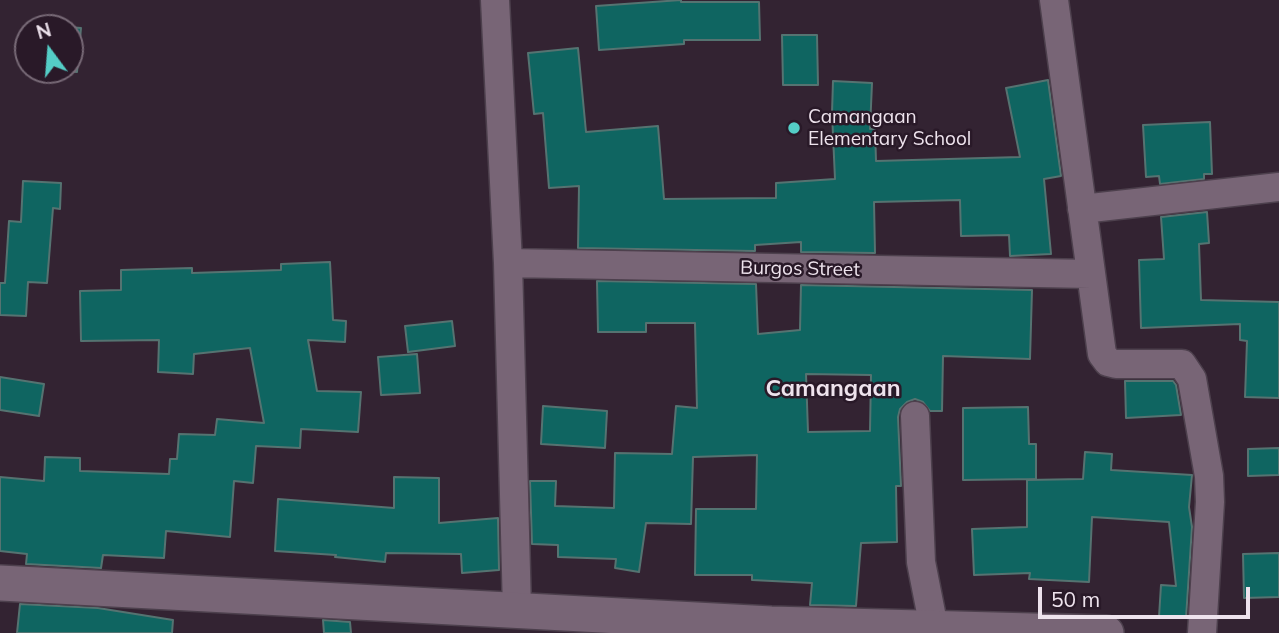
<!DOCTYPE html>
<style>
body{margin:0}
#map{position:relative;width:1279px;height:633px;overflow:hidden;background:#332332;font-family:Mulish,sans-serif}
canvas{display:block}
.north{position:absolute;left:14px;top:14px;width:70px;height:70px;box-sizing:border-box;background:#291928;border:2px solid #786a77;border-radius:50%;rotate:344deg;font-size:19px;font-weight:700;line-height:28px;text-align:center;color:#eee3ed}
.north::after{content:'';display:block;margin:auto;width:24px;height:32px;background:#54cdc6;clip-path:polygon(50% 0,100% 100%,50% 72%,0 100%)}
.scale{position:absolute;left:1038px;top:587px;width:212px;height:32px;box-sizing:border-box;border:4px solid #eee3ed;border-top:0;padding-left:9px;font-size:21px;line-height:24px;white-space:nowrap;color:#eee3ed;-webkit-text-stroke:5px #291928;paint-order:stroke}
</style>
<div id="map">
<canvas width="1279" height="633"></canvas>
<div class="north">N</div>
<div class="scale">50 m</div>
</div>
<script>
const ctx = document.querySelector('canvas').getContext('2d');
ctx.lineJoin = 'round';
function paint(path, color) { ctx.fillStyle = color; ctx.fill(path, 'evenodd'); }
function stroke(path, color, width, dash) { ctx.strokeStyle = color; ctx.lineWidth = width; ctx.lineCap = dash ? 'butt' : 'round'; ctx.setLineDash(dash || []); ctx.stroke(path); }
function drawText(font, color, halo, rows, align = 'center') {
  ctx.font = font + ' Mulish,sans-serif'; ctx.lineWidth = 5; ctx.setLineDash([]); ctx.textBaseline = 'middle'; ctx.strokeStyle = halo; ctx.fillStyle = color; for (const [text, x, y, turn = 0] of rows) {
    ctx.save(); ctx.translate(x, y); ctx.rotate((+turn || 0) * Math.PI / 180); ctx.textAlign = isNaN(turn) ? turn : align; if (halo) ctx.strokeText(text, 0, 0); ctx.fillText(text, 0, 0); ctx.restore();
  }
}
const building = new Path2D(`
 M681,0V2H759L760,40H684V44L599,50L596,6Z
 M42,25L81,28L77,72L56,70H70V28H41Z
 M782,35H817L818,85H783Z
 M578,48L586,132L658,126L664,199L776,198V183L835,179L832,113L833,81L872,83L870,129H875L876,161L1020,157L1006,88L1048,80L1061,176L1044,179L1051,254L1010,256L1009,235L961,236L960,200L874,202L875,253L801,252V242L755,245V251L578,248L579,186L549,188L543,113L534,114L528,53Z
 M1210,122L1212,174H1204V179L1160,184L1159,176L1146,177L1143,125Z
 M23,181L61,183L60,209L53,208L47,283L28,282L26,316L0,315V283H5L9,221L21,222Z
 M1207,212L1209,243L1199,244L1201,300L1279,302V398L1245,397L1247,341L1240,340V324L1141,328L1139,260L1164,259L1161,217Z
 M330,262L333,320L346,321L345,342L308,340L317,391L361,392L358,432L301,429L300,448L256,446L253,483L234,481L230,537L166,531L164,558L103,555L101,568L26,564L27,554L0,551V477L44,481L45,457L80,458V471L169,474L170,459H177L179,434L215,435L217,419L264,423L250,348L194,354L193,374L158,372L159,340L81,341L80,291L121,290V270L192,268V273L281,270V264Z
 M597,281L756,284L758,334L800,330L801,285L1032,290L1030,359L943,356L942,411H930L923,402L915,399L907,402L900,409L898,417L901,486H896L897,542L861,543L856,606L810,605L812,583L752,580V575H695L696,509H756L757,455L693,457L691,524L646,523L639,572L615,568L616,559L558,557V545L532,544L530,481H556L555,506L614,508L615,453L672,454L676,406L697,408L695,323H646V332H598ZM806,374L871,375L870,431L808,432Z
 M452,321L455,346L408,352L405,326Z
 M417,354L420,393L381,395L378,357Z
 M0,377L44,384L39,416L0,410Z
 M1125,381H1173L1176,385L1181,415L1126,418Z
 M543,406L607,411L605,448L541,444Z
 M1028,407L1029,444H1036V479L963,480V408Z
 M1279,448V475L1248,476V449Z
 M1085,452L1112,454L1111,470L1192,475L1189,507L1192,527L1186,618L1159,617L1161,585L1176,586L1169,522L1092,517L1089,582L1029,579L1030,573L974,575L972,529L1027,527V480L1083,479Z
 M394,477L439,478V523L498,518L499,570L462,573L461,554L386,553L385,562L335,557L336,555L275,551L278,499L394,508Z
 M1279,553V597L1244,598L1243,554Z
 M20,604L98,608L173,620L172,633H17Z
 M323,620L350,622L351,633H324Z`);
const minor = new Path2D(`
 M495,0L508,263L517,610
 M1054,0L1102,354L1108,362L1116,364H1182L1192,379L1209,476L1210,502L1202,633
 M1082,209L1279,187
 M508,263L1091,274
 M915,416L921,562L935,633`);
const tertiary = new Path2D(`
 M0,583L771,624L1106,633`);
const markers = [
 [794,128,7,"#54cdc6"]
];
const poiNames = [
 ["Camangaan",808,117],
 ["Elementary School",808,139]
];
const streetNames = [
 ["Burgos Street",800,269,1]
];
const quarterNames = [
 ["Camangaan",833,389]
];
paint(building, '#0f6561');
stroke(building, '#557371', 2);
stroke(minor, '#4d404d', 31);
stroke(tertiary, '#4d404d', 38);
stroke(minor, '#786576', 28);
stroke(tertiary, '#786576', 35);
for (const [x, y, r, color] of markers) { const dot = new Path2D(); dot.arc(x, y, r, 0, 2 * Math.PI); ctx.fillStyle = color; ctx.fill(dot); stroke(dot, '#291928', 2.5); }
drawText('19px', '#eee3ed', '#291928', poiNames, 'left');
drawText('19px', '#eee3ed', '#291928', streetNames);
drawText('bold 23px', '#eee3ed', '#291928', quarterNames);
</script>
